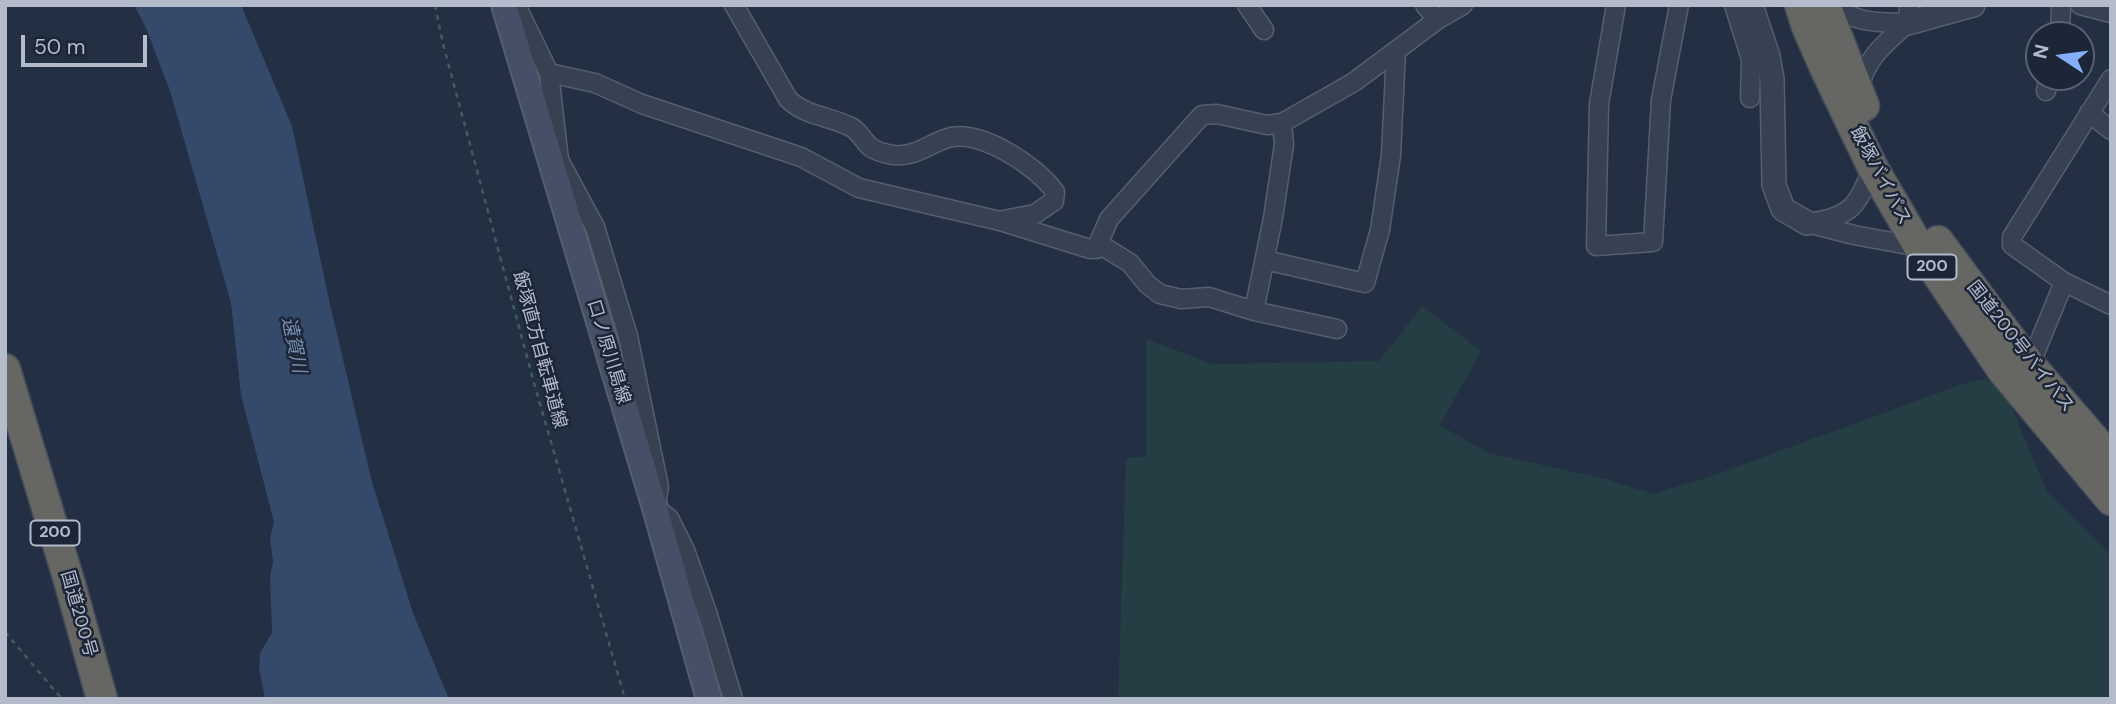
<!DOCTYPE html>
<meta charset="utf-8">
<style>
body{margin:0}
#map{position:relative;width:2116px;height:704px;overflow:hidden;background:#232f42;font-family:"DM Sans",sans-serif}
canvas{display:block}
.frame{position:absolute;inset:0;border:7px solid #b4bccc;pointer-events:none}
.north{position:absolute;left:2025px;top:21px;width:70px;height:70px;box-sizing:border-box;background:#1c2636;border:2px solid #596272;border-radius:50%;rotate:283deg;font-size:19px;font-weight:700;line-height:28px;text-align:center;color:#b4bccc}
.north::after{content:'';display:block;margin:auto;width:24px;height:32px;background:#86aeff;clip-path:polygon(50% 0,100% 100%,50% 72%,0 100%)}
.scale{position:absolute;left:21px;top:35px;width:126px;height:32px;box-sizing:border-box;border:4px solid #b4bccc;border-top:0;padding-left:9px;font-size:21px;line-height:24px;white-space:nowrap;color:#b4bccc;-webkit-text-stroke:5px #1c2636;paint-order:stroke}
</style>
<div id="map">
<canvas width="2116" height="704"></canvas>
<div class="frame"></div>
<div class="north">N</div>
<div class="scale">50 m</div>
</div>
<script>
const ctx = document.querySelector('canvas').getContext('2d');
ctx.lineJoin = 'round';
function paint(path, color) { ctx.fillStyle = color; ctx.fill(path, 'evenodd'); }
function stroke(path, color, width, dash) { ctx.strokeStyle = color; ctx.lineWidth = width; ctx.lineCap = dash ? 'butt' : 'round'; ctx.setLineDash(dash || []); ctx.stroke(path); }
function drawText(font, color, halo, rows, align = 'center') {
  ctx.font = font + ' "DM Sans","Noto Sans JP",sans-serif'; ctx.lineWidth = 5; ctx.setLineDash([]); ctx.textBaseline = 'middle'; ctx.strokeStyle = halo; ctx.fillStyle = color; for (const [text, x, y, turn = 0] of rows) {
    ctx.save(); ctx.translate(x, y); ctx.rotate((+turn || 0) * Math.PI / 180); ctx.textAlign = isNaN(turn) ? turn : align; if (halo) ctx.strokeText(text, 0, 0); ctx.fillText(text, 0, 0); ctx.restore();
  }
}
const green = new Path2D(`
 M1422,306L1481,351L1440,425L1488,453L1606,479L1653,494L1712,476L1962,384L1985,379L2005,391L2047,492L2111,556V699H1118L1126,458L1146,457V339L1213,364L1379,361Z`);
const water = new Path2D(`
 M134,5H241L292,126L329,300L372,482L413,613L449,699H265L259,668L260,653L272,633L270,576L273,562L270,538L274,522L241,395L231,303L170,91L146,28Z`);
const path = new Path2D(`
 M435,5L443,44L534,383L625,699
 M5,632L62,699`);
const minor = new Path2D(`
 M516,5L549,73L595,83L642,104L801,157L859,188L1000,221L1090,249H1096L1109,219L1202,115L1217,114L1267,125L1282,123L1354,82L1437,20L1463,5
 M734,5L788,99C805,116 829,116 851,127C859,131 863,140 869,146C875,151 887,154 894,155C914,157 928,145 945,139C977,126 1037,166 1055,192L1054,201L1035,214L1003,220
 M1247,5L1264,30
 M1425,5L1437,20
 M1616,5L1599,104L1596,246L1653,242L1661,100L1679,5
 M1734,5L1751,59L1750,98
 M1832,5C1858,24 1877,22 1908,23
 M2080,5L2111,13
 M2060,35L2061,5
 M549,73L559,160L595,227L628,336L659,487L655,508L669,518L685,550L707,612L733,699
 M1858,90C1867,57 1884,44 1908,23L1909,5
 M2046,91L2049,77
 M2089,113L2111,130
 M1814,222C1854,216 1858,202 1873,168
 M1807,223L1854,235L1919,247
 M1099,244L1130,263L1147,284L1160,294L1181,299L1209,297L1254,311L1337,329
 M1265,260L1365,283L1380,230L1391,155L1396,51
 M2064,282L2012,245V237L2111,79
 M1254,311L1273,218L1284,144L1282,123
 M2030,365L2064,282L2111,305`);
const tertiary = new Path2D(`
 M1751,5L1768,56L1772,79L1774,185L1783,209L1807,223
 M1908,23L1973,5`);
const secondary = new Path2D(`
 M504,5L655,508L709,699`);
const trunk = new Path2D(`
 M1800,5L1807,27L1826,70L1873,168L1919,247L2003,371L2111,500
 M1825,5L1864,106
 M1938,241L2030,365L2111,459
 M5,369L70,584L102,699`);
const shields = [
 [1932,267,49],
 [55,533,49]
];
const shieldNames = [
 ["200",1932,267],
 ["200",55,533]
];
const streetNames = [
 ["飯塚バイパス",1880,176,62],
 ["国道200号バイパス",2020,347,52],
 ["飯塚直方自転車道線",539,350,75],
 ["口ノ原川島線",608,352,73],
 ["国道200号",78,614,74]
];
const waterNames = [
 ["遠賀川",293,345,78]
];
paint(green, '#253e43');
paint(water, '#35496a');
stroke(minor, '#555f6f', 21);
stroke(tertiary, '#555f6f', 26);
stroke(secondary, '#555f6f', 28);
stroke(trunk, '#424c5c', 33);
stroke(path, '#435b5f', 2.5, [5, 5]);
stroke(minor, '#384151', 18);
stroke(tertiary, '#384151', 23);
stroke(secondary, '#454f65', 24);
stroke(trunk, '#666662', 30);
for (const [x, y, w] of shields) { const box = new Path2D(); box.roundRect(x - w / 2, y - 12.5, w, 25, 5); ctx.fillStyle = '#1c2636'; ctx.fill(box); stroke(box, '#b4bccc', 2); }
drawText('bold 16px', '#b4bccc', null, shieldNames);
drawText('18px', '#b4bccc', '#1c2636', streetNames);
drawText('italic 19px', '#7990b5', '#1c2636', waterNames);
</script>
